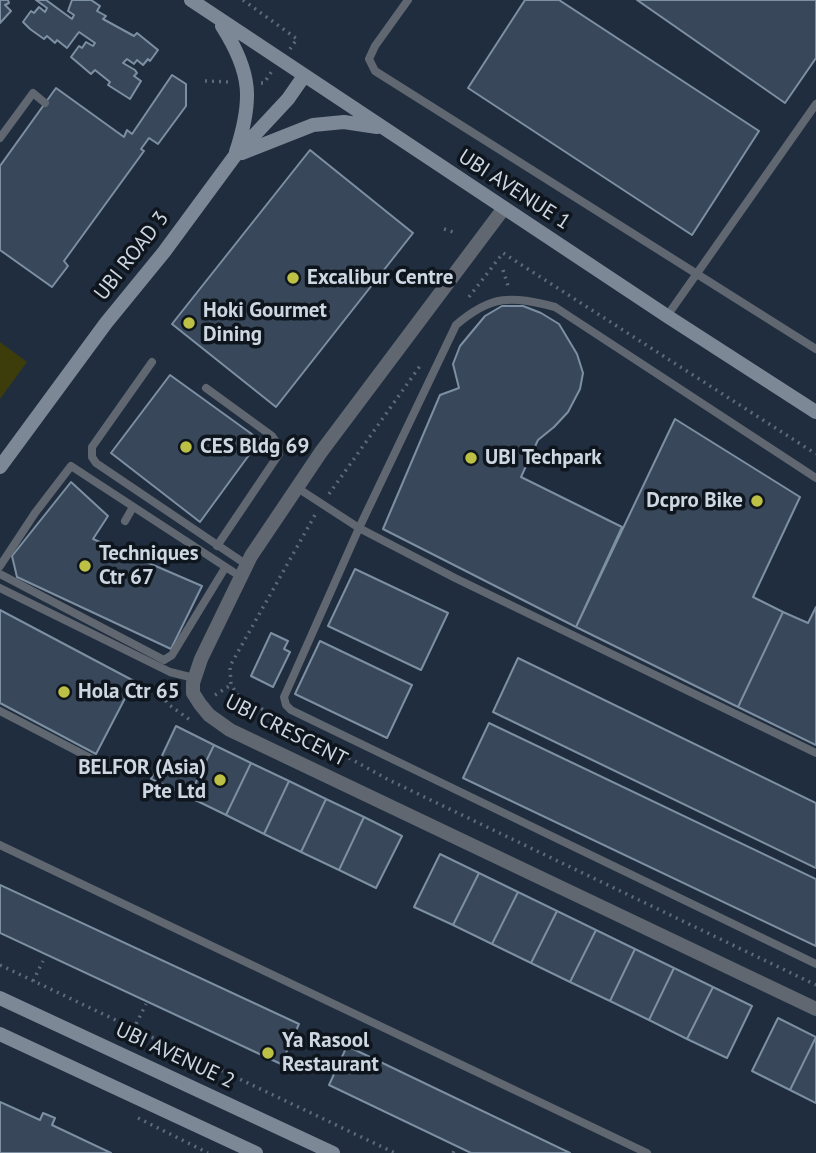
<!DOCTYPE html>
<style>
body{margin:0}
canvas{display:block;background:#1f2d3e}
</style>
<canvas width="816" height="1153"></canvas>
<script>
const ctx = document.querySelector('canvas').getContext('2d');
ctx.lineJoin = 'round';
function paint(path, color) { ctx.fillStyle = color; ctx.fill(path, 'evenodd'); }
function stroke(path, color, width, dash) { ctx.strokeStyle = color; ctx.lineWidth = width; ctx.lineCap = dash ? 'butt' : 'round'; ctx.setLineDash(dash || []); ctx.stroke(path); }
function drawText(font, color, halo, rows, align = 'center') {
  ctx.font = font + ' "PT Sans",sans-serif'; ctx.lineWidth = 7; ctx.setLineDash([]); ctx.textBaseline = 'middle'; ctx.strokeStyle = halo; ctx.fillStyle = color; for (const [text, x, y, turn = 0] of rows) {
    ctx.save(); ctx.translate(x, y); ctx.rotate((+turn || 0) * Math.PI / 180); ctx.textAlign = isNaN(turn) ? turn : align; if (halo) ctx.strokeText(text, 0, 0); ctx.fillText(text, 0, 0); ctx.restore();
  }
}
const green = new Path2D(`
 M0,342L27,362L0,399Z`);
const building = new Path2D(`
 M0,0H8L9,3L5,5L11,11L0,23Z
 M36,0H46L72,19L74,15L68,11L72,0H91L100,6L97,11L106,16L103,19L134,36L137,33L158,50L150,61L148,59L143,65L137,60L134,64L127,59L123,63L135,70L137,73L134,76L141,81L130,99L108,85L110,82L95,70L91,74L71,57L79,46L82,48L86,42L93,46L95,43L79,32L67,48L57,40L55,43L47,36L44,39L30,29L23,22L31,11L34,13L39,7L45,12L47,8Z
 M525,0H559L759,131L692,235L468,88Z
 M637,0H816V58L785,103Z
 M172,75L186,84V106L158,144L149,138L141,149L144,151L64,261L68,266L52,287L0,250V166L56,88L124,137L127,130L132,134Z
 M310,150L413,233L276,407L172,324Z
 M502,306H523L541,313L559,324L577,354L583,373L580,389L568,412L554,427L538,440L521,477L622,527L576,627L383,529L440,395L459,388L453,364L460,346L485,316Z
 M170,375L260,440L200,522L111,453Z
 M675,419L800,497L753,597L783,612L738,707L576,627Z
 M71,482L108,516L93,539L202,586L171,649L17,577L12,556Z
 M355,569L448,613L421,670L328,626Z
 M816,607V745L738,707L783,612L808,623Z
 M0,610L134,681L96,754L0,703Z
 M271,633L288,641L284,649L290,652L273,687L251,676Z
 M320,641L412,685L387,738L295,694Z
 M518,658L816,803V868L493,712Z
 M489,723L816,879V946L463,778Z
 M176,726L214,745L189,797L151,779Z
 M214,745L251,763L226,815L189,797Z
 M251,763L289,781L264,834L226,815Z
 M289,781L326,799L301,852L264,834Z
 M326,799L364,817L339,870L301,852Z
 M364,817L402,836L376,888L339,870Z
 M440,854L479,873L453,925L414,907Z
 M479,873L518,892L492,944L453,925Z
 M0,885L299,1024L281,1064L0,933Z
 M518,892L557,911L531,963L492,944Z
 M557,911L596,930L570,982L531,963Z
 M596,930L635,949L610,1001L570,982Z
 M635,949L674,968L649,1020L610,1001Z
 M674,968L713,987L687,1039L649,1020Z
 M713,987L752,1006L727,1058L687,1039Z
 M778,1018L816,1037L790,1090L752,1071Z
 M816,1037V1103L790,1090Z
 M347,1046L570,1153H471L329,1085Z
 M0,1102L40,1120L43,1113L55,1118L52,1125L111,1153H0Z`);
const path = new Path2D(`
 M243,0L297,39L290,49
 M205,81L229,82
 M261,83H264L272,71
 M444,229L456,233
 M503,270L509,289
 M469,297L503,253L816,454
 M329,494L420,366
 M166,682L161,694L168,704L190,720
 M215,695L231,685
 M281,720L238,695L231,685L230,666L315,515
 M306,734L387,779L816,985
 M0,965L395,1153
 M33,981L43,961
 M133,1030L146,1004
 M138,1118L208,1153
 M453,1153L455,1149`);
const lane = new Path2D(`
 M408,0L375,46L369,59L375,71L816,349
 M0,138L33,93L45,103
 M667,316L816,104
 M152,362L92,447V457L96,463L247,565
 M206,388L272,436L279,446V454L217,546
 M816,478L555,307C511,296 492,294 456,325L359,528L284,697L286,705L291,710L816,964
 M296,487L359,528L455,578L816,753
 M125,521L133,507
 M0,566L35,513L71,466L241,577
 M0,574L164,660L172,655L225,568
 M0,588L170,672L194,678
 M0,711L98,762
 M0,845L647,1153`);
const street = new Path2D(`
 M504,208L321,452L251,556L201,659L193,683V693L200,704L209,715L230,730L816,1009`);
const secondary = new Path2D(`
 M191,0L667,316L816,412
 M222,26C252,73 253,100 236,152
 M242,153L313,125L344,122L377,127
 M0,467L106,323L164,252L234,157L288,99L304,76
 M0,998L333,1153
 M0,1034L256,1153`);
const markers = [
 [293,278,7,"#bcc044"],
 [189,323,7,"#bcc044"],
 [186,447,7,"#bcc044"],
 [471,458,7,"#bcc044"],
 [757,501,7,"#bcc044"],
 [85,566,7,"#bcc044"],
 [64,692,7,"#bcc044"],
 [220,780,7,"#bcc044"],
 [268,1053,7,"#bcc044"]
];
const streetNames = [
 ["UBI AVENUE 1",514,190,33],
 ["UBI ROAD 3",132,256,-52],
 ["UBI CRESCENT",286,731,27],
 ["UBI AVENUE 2",175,1056,25]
];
const poiNames = [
 ["Excalibur Centre",307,278],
 ["Hoki Gourmet",203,311],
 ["Dining",203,335],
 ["CES Bldg 69",200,447],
 ["UBI Techpark",485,458],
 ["Dcpro Bike",743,501,"right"],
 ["Techniques",99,554],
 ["Ctr 67",99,578],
 ["Hola Ctr 65",78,692],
 ["BELFOR (Asia)",206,768,"right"],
 ["Pte Ltd",206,792,"right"],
 ["Ya Rasool",282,1041],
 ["Restaurant",282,1065]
];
paint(green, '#3c3d0b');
paint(building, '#38485a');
stroke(building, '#7d8fa3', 2);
stroke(path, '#5d6a78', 3.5, [2, 5]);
stroke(lane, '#606770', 8);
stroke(street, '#606770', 14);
stroke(secondary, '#7d8896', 14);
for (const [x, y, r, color] of markers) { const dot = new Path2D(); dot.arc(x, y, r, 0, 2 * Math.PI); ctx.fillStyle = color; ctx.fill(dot); stroke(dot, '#0f151d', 2.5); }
drawText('21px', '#cdd7e2', '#0f151d', streetNames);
drawText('bold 21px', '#cdd7e2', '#0f151d', poiNames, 'left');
</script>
